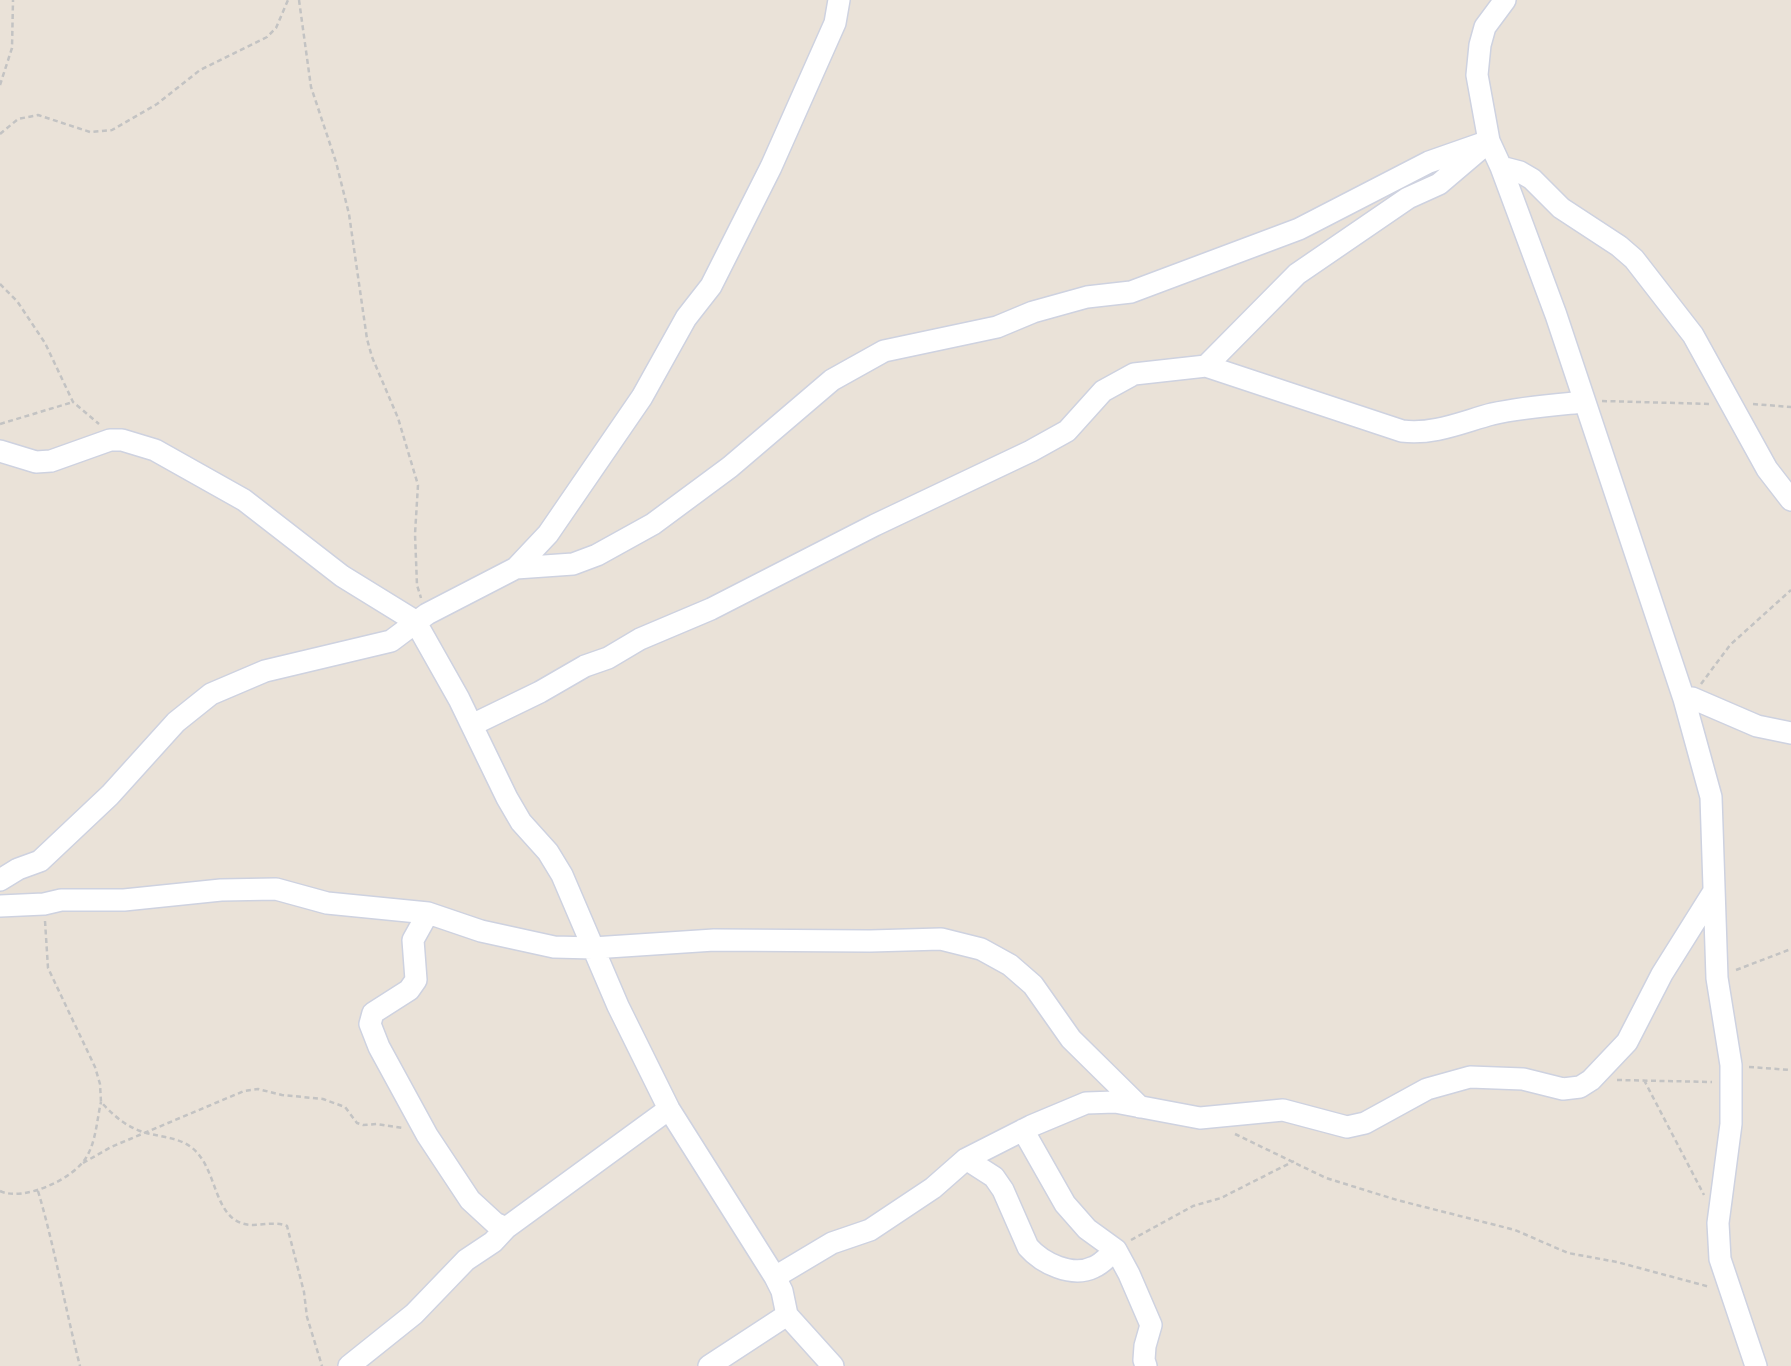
<!DOCTYPE html>
<style>
body{margin:0}
canvas{display:block;background:#eae2d8}
</style>
<canvas width="1791" height="1366"></canvas>
<script>
const ctx = document.querySelector('canvas').getContext('2d');
ctx.lineJoin = 'round';
function stroke(path, color, width, dash) { ctx.strokeStyle = color; ctx.lineWidth = width; ctx.lineCap = dash ? 'butt' : 'round'; ctx.setLineDash(dash || []); ctx.stroke(path); }
const path = new Path2D(`
 M299,0L311,87L336,162L349,214L367,339L372,357L398,418L418,485L415,534L417,585L421,598
 M0,85L12,48L13,0
 M0,134L18,119L38,115L90,132L112,130L157,104L200,70L267,37L276,28L288,0
 M0,284L17,301L45,343L73,402L99,424
 M1602,401L1711,404
 M1753,404L1791,407
 M0,424L73,402
 M1701,684L1730,645L1791,590
 M45,921L48,968L95,1067L100,1084L101,1102C112,1114 124,1125 140,1131C156,1137 176,1136 191,1147C215,1165 213,1205 235,1220C252,1231 270,1219 287,1226L304,1292L307,1317L322,1366
 M1736,970L1791,949
 M1749,1067L1791,1070
 M1617,1080L1712,1082
 M1644,1080L1704,1195
 M1235,1134L1326,1178L1397,1200L1515,1230L1568,1253L1617,1262L1710,1287
 M83,1163L111,1147L244,1091L258,1089L282,1095L323,1099L345,1107L357,1123L363,1125L377,1124L403,1128
 M0,1191C23,1202 75,1179 87,1156C96,1141 97,1119 101,1102
 M38,1191C55,1248 65,1308 80,1366
 M1131,1240L1193,1206L1221,1198L1294,1161`);
const minor = new Path2D(`
 M1505,0L1485,27L1480,45L1477,75L1489,141L1501,167L1556,315L1684,699L1711,797L1717,978L1731,1065V1124L1718,1223L1720,1259L1756,1366
 M1501,167L1520,172L1532,179L1561,208L1619,246L1634,259L1693,335L1767,469L1791,500
 M1206,366L1297,274L1408,198L1439,184L1479,150
 M0,451L36,462L51,461L110,440H122L155,450L244,500L342,576L415,621L459,699L507,798L521,822L548,852L562,875L618,1006L669,1109L775,1277L782,1291L787,1315L709,1366
 M516,568L573,564L597,555L653,524L730,467L832,380L884,351L997,327L1033,312L1087,297L1131,292L1299,229L1429,162L1489,141
 M1684,699L1692,698L1757,726L1791,733
 M472,725L540,692L585,666L608,658L640,639L711,609L875,525L1031,451L1067,431L1103,391L1134,374L1206,366L1402,431C1434,435 1462,422 1492,414C1523,407 1553,405 1584,402
 M0,880L18,869L40,861L110,795L176,722L211,694L265,671L391,641L427,614L516,568L548,534L642,397L686,318L711,286L771,167L835,23L839,0
 M0,906L44,904L61,900H124L221,890L276,889L327,903L428,913L481,931L554,947L593,948L714,940L870,941L941,939L981,949L1010,965L1033,985L1071,1039L1140,1107
 M428,913L413,940L416,980L409,990L373,1013L370,1024L379,1047L427,1135L470,1200L495,1223L506,1228
 M1023,1130L1065,1204L1087,1229L1116,1250L1129,1274L1151,1325L1145,1346L1144,1360L1146,1366
 M966,1159L994,1177L1003,1190L1028,1247C1042,1263 1072,1278 1094,1267C1102,1264 1109,1255 1116,1250
 M775,1277L832,1243L870,1230L933,1188L966,1159L1031,1126L1086,1103L1115,1102L1200,1118L1283,1110L1347,1127L1365,1123L1427,1089L1470,1077L1523,1079L1563,1089L1580,1087L1591,1080L1627,1042L1662,974L1714,891
 M787,1315L833,1366
 M349,1366L414,1314L466,1260L493,1242L506,1228L669,1109`);
stroke(minor, '#ced2e0', 24);
stroke(path, '#c3c3c3', 2.5, [5, 3.5]);
stroke(minor, '#fff', 21);
</script>
